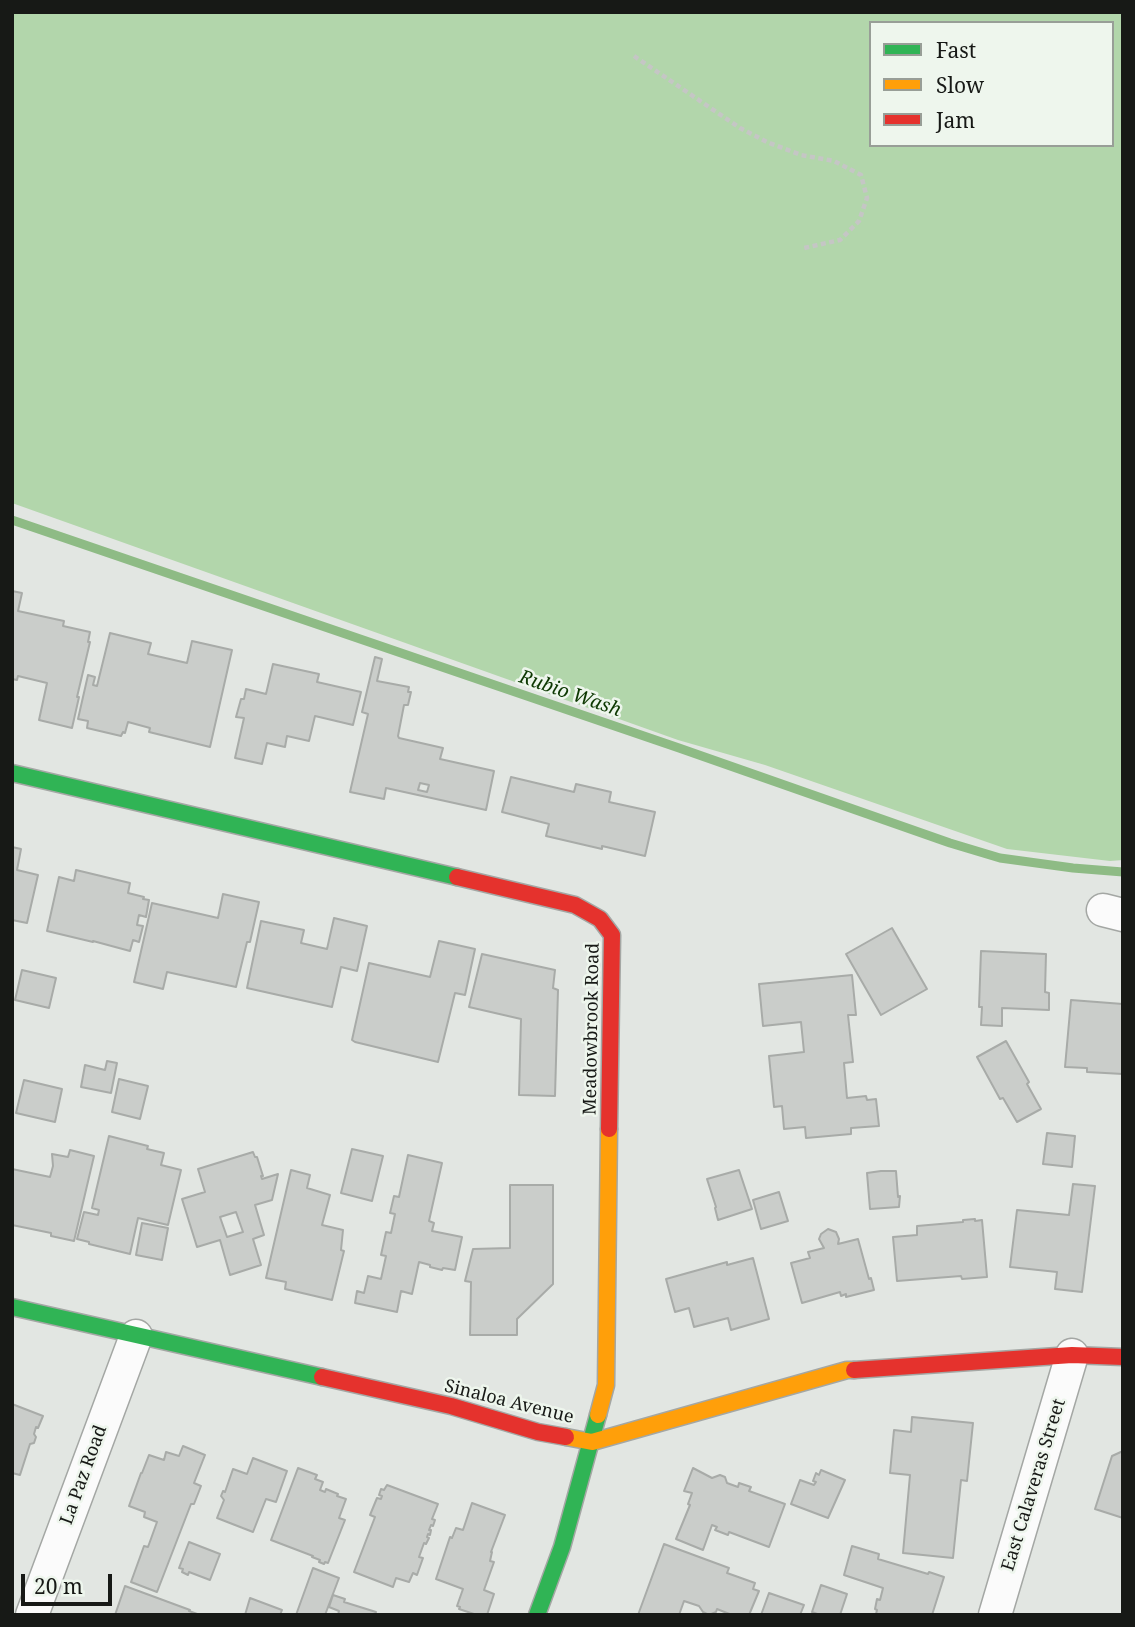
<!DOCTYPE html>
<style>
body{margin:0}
#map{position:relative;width:1135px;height:1627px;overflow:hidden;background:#e2e6e2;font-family:"Noto Serif",serif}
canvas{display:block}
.frame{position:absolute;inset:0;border:14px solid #171916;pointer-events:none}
.legend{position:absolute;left:869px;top:21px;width:245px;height:126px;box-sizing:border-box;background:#eef6ed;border:2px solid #989e97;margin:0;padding:9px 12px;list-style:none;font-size:21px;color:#171916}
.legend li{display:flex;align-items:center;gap:14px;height:35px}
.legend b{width:35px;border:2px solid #989e97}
.scale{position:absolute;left:21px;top:1574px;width:91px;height:32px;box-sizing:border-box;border:4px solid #171916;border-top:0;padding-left:9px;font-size:21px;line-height:24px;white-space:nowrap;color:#171916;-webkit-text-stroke:5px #eef6ed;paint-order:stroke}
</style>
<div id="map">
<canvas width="1135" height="1627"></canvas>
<div class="frame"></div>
<ul class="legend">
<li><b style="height:9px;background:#30b455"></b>Fast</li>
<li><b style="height:9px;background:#ff9f0a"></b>Slow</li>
<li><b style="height:9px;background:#e5322d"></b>Jam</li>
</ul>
<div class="scale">20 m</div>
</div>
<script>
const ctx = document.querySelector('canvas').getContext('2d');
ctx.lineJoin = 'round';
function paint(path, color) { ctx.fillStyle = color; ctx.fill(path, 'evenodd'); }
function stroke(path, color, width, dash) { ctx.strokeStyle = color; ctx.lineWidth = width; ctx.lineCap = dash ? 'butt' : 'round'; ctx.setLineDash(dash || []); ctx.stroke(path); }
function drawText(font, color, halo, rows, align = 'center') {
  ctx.font = font + ' "Noto Serif",serif'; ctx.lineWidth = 5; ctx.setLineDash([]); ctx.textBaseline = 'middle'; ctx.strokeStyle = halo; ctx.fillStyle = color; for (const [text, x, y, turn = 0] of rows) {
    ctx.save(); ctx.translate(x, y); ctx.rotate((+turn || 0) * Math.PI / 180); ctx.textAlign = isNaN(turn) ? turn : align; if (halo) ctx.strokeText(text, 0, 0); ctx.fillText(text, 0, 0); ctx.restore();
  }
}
const green = new Path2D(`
 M12,12H1123V860L1110,861L1007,849L765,765L678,740L12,503ZM871,23H1112V145H871Z`);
const stream = new Path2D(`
 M12,520L679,748L950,843L1000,858L1073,868L1123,872`);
const building = new Path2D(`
 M12,591L22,593L18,611L64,621L63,626L90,632L88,642H90L77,697H79L72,728L39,720L47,683L18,676L17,680L12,679Z
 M110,633L151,643L148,654L187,663L192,641L232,650L210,747L149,732L150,728L128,722L125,733L123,732L121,736L87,728L88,721L78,719L88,675L95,677L93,685L97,686Z
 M375,657L382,659L377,681L409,687L408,692H411L408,705H404L398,736L399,738L443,748L440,759L494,771L486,810L386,788L384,799L350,792L368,714L362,712ZM420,783L429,785L427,792L418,790Z
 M273,664L319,674L317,682L361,692L353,725L315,716L309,741L287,736L285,747L267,743L262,764L235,758L244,718L236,717L241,699H244L246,689L266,694Z
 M511,777L574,792L576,784L611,792L609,802L655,812L645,856L602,846V849L546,836L549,824L502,812Z
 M12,847L21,849L17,870L38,875L27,923L12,920Z
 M76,870L130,883L128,893L144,897L143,899L149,900L146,917L139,915L137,925L143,926L139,942L133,940L130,951L93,941V942L47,931L59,877L74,881Z
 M223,894L259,902L250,942H247L236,987L167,972L163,989L134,982L152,903L218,918Z
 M334,918L367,926L357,971L341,967L332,1007L247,988L261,921L304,930L301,943L327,949Z
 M892,928L927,989L881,1015L846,954Z
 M439,941L475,949L465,995L455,993L438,1062L355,1042L352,1040L369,963L430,977Z
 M981,951L1046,954L1045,992L1049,993V1010L1002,1008V1026L981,1025L982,1007H979Z
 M482,954L555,970L553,988L558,990L555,1096L519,1095L521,1019L469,1007Z
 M22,970L56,978L49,1008L15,1000Z
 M852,975L856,1015H848L853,1062L844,1063L847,1098L866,1096L867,1100L876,1099L879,1126L851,1128V1134L806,1138L805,1127L784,1129L782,1106L774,1107L769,1056L804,1052L801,1022L763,1026L759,984Z
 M1071,1000L1123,1004V1074L1087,1072V1068L1065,1067Z
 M1006,1041L1029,1082L1027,1084L1041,1109L1017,1122L1003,1098L1000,1099L977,1057Z
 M107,1061L117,1063L111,1093L81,1087L85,1065L105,1070Z
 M119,1079L148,1086L140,1119L112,1112Z
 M24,1080L62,1089L55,1122L16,1113Z
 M1047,1133L1075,1136L1072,1167L1043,1164Z
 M109,1136L148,1146L147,1149L164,1153L161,1165L181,1170L168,1225L138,1218L130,1254L89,1244V1242L77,1239L84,1212L98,1215L99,1210L92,1208Z
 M352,1149L383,1156L372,1201L341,1193Z
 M70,1150L94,1156L74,1241L51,1236V1233L12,1225V1169L50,1177L53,1166L52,1154L68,1157Z
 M253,1152L255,1157H257L263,1176H261L262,1179L278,1174L272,1200L255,1205L264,1235L253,1239L261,1265L230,1275L220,1240L197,1247L182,1199L205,1192L198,1169ZM236,1212L243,1232L227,1237L220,1217Z
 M408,1155L442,1163L429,1221L434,1223L432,1231L462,1237L455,1270L443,1268L442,1270L430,1267V1265L419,1262L412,1294L401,1291L397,1312L355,1303L357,1291L364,1293L368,1276L381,1279L386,1256L381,1255L386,1232L391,1233L395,1214L390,1213L394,1196L399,1197Z
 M291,1170L310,1175L307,1188L330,1195L322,1225L343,1230L341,1250L344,1251L332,1300L285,1289L286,1282L266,1278Z
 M739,1170L752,1209L718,1220L715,1208L716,1207L707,1179Z
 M881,1171H896L898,1197L900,1196L899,1207L870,1209L867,1173Z
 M1073,1184L1095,1186L1082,1292L1055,1289L1057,1272L1010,1267L1017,1210L1069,1215Z
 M510,1185H553V1284L517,1319V1335H470L471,1282L465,1281L473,1249L510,1248Z
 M779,1192L788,1221L761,1229L753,1200Z
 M975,1219V1221L982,1220L987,1277L962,1279L961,1276L897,1281L893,1237L917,1235V1226L963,1222V1220Z
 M142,1223L168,1228L162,1260L136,1255Z
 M828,1229L836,1232L839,1239L838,1244L858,1239L869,1279L871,1278L874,1290L846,1297V1294L841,1296L840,1292L802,1303L791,1263L810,1258L808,1252L824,1248L819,1239L821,1234Z
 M753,1258L769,1319L731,1330L728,1318L694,1327L689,1308L675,1312L666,1279L727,1262V1265Z
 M12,1404L43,1416L38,1428L36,1427L34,1434L36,1437L34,1443L30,1444L20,1475L12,1473Z
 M912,1417L973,1423L967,1481L961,1480L953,1558L903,1553L910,1475L890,1473L894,1430L911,1432Z
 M183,1446L205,1455L194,1483L201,1486L194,1504H191L157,1592L131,1582L144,1546L148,1547L157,1522L144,1517L145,1512L129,1506L141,1473H142L149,1455L164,1460L166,1452L179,1456Z
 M1123,1451V1518L1095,1509L1112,1456Z
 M253,1458L287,1471L276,1502L266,1499L253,1532L217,1518L224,1500L221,1496L223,1491L225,1492L233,1469L247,1474Z
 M298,1468L317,1475L315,1479L323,1482L320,1490L325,1492L326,1489L338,1494L337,1496L346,1499L339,1518L345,1520L328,1563L325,1562L324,1564L319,1562L320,1560L312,1557L313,1556L271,1540Z
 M693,1468L712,1478L720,1475L725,1477L727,1483L738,1487L739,1483L751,1487L749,1491L785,1504L769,1547L729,1532L728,1535L715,1530L717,1527L712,1525L703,1550L676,1539L690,1505L688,1504L692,1493L684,1491Z
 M821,1470L845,1480L828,1518L791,1504L800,1480L814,1485L816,1482L813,1481L816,1473L819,1475Z
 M387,1485L438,1504L432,1519L435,1520L433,1526L431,1525L429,1530H431L430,1535L428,1534L427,1537L429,1538L426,1544L424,1543L419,1557L423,1558L417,1575L413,1573L409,1582L396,1578L393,1587L354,1572L375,1517L370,1515L377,1498L381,1499L382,1496L379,1495L381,1489L384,1490Z
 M472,1503L505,1515L491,1552H492L490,1561L494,1562L484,1590L494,1594L487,1615H477L459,1609L460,1607L457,1606L463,1589L436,1579L450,1537L452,1538L456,1528L463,1530Z
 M189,1542L220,1554L210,1580L189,1572L188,1575L182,1572L183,1569L179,1568Z
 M664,1544L729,1568L727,1573L755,1583L753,1589L759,1591L749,1615H732L717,1609L716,1612L709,1615L703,1612L699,1606L684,1601L679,1615H638Z
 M852,1546L879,1554L878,1559L928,1574L929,1572L944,1577L932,1615L876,1614L877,1610L875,1609L877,1599L880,1600L883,1588L844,1575Z
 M313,1568L339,1578L325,1615H296Z
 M821,1585L847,1594L840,1615H820L812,1612Z
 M125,1586L190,1610L189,1611L200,1615H115Z
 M769,1593L804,1605L800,1615H761Z
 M333,1595L345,1599L344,1602L376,1612L375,1615H338L339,1611L329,1607Z
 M250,1598L282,1610L280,1615H245Z`);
const path = new Path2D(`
 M634,56L740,128L767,142L801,155L834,161L861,175L867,198L859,221L840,240L804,248`);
const street = new Path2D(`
 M1103,910L1123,915
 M32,1615L136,1336
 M995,1615L1072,1355`);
const fast = new Path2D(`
 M12,773L457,877
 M12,1307L322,1377
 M537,1615L562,1547L598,1415`);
const slow = new Path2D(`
 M598,1415L606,1385L609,1129
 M566,1437L592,1442L847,1370H854`);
const jam = new Path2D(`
 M457,877L575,905L600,919L612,935L609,1129
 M854,1370L1072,1355L1123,1357
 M322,1377L451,1406L538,1432L566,1437`);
const streetNames = [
 ["Meadowbrook Road",592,1029,-89],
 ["Sinaloa Avenue",509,1402,14],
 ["La Paz Road",84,1475,-70],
 ["East Calaveras Street",1034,1485,-73]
];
const waterNames = [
 ["Rubio Wash",570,694,19]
];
paint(green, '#b2d6ab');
stroke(stream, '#8ebb85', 9);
paint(building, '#cacdca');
stroke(building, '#a8aba8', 2);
stroke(street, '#a4a7a4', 35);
stroke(fast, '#a4a7a4', 19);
stroke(slow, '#a4a7a4', 19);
stroke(jam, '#a4a7a4', 19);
stroke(path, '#c5c6c5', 4.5, [5, 3.5]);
stroke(street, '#fbfbfb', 32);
stroke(fast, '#30b455', 16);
stroke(slow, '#ff9f0a', 16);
stroke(jam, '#e5322d', 16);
drawText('18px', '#171916', '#eef6ed', streetNames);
drawText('italic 19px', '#0e3903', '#eef6ed', waterNames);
</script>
